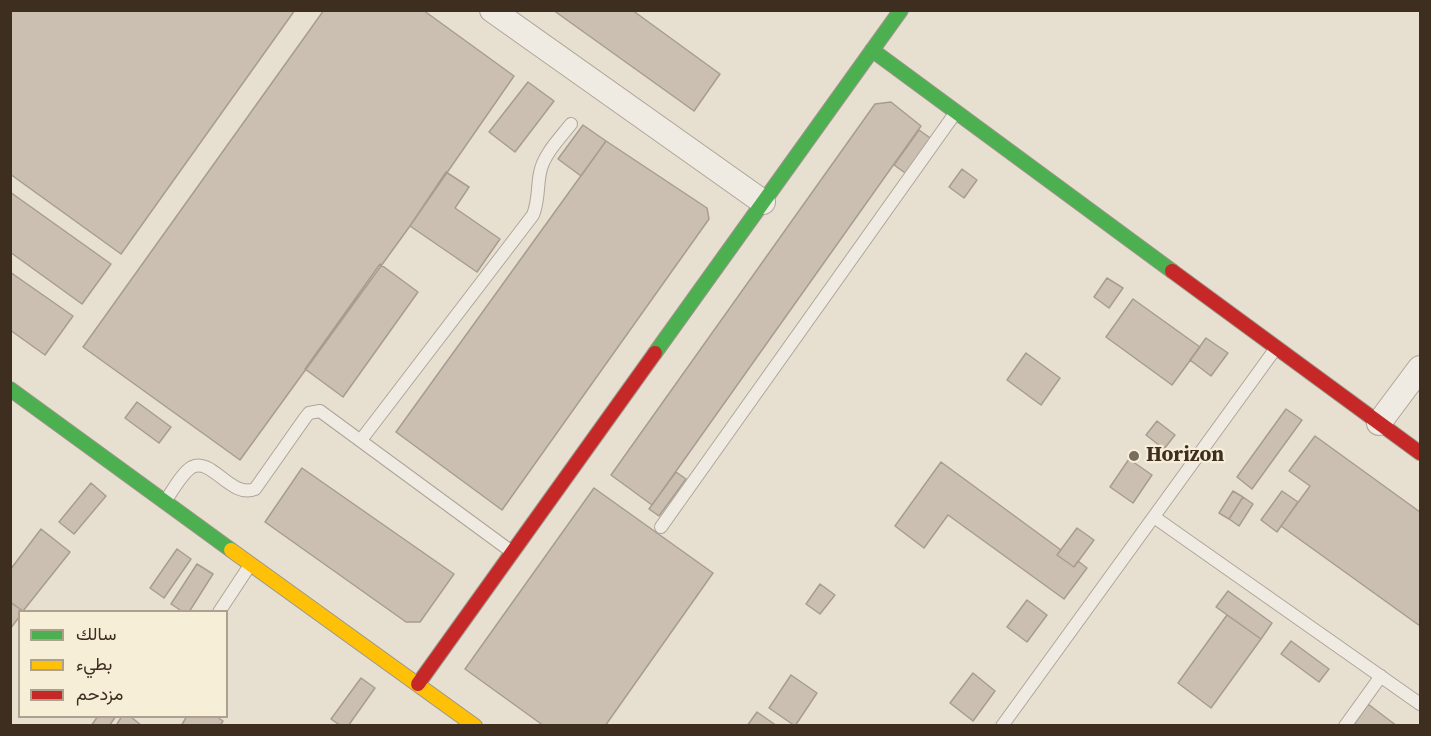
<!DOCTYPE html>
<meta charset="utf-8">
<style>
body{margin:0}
#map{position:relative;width:1431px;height:736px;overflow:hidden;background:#e7e0d1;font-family:"Source Serif 4",Vazirmatn,serif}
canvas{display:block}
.frame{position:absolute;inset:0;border:12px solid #3d2e20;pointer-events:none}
.legend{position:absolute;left:18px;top:610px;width:210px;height:108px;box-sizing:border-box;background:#f7eed8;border:2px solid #ada18e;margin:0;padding:8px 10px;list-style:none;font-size:18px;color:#3d2e20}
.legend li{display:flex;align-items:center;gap:12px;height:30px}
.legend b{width:30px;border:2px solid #ada18e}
</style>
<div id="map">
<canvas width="1431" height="736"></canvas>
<div class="frame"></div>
<ul class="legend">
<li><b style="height:8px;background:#4caf50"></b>سالك</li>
<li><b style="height:8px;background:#ffc107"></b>بطيء</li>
<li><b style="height:8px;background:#c62828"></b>مزدحم</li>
</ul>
</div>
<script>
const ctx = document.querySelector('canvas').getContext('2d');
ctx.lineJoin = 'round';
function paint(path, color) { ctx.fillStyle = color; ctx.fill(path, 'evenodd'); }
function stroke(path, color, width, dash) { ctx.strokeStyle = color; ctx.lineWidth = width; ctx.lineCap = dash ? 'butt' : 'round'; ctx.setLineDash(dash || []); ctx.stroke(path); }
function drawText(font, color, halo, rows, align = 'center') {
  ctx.font = font + ' "Source Serif 4",serif'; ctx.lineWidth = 4.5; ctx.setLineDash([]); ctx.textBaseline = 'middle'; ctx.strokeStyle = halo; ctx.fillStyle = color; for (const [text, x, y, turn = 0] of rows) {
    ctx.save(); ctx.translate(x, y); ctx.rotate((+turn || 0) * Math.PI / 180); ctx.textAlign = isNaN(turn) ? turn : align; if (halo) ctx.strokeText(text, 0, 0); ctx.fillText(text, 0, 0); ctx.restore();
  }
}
const building = new Path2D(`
 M10,10H295L121,254L10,174Z
 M324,10H423L514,76L410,226L240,460L83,347Z
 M553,10H632L720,74L694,111Z
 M528,82L554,101L515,152L489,132Z
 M891,102L921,126L652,505L611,475L875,104Z
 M583,125L606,141L581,176L558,159Z
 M919,130L933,140L908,175L894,165Z
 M606,141L707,208L709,219L502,510L396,432Z
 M962,169L977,180L964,198L949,187Z
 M446,172L469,187L455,208L500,239L477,272L410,226Z
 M10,192L111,264L82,304L10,252Z
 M380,264L418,292L343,397L305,369Z
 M10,272L73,316L45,355L10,330Z
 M1107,278L1123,288L1109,308L1094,297Z
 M1133,299L1200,347L1172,385L1106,337Z
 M1206,338L1228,353L1211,376L1190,360Z
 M1026,353L1060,378L1041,405L1007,380Z
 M137,402L171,427L159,443L125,418Z
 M1286,409L1302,420L1252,489L1237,477Z
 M1157,421L1175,435L1164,449L1146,435Z
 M1315,436L1420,512V626L1281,526L1310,486L1289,471Z
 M1129,459L1152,475L1133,503L1110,487Z
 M941,462L1061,550L1057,555L1074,567L1078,561L1087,568L1064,599L948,515L924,548L895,526Z
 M302,468L454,574L420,622H406L265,522Z
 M676,472L686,479L659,516L649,509Z
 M91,483L106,496L74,534L59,522Z
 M594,488L713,573L605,726H544L465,669Z
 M1233,491L1243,497L1229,519L1219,513Z
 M1282,491L1298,502L1277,532L1261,520Z
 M1243,497L1253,504L1239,526L1229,519Z
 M1077,528L1094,540L1074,567L1057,555Z
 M41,529L70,552L23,611L10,602V570Z
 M177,549L191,559L164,598L150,588Z
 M197,564L213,574L189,612H183L171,604Z
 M820,584L835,595L820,614L806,604Z
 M1228,591L1272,623L1261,639L1216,607Z
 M1027,600L1047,615L1027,642L1007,627Z
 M10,602L23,611L20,612V616L10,629Z
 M1227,615L1261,639L1211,708L1178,683Z
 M1291,641L1329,669L1319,682L1281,654Z
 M973,673L995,691L973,721L950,703Z
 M791,675L817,693L795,726L769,708Z
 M361,678L375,688L348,726H341L331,719Z
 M1368,704L1397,726H1353Z
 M757,712L777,726H747Z
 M98,716H116L109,726H91Z
 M122,716H130L142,726H116Z
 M187,716H216L223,721L220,726H181Z`);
const lane = new Path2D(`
 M361,440L533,215C539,200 537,187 540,173C543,155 560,138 571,124
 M166,500C173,490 182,473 192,467C212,457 231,499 255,489L305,418L309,413L320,411L512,552
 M1154,517L1420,704
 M661,527L956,112
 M219,612L250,565
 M1002,726L1276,348
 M1345,726L1381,676`);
const street = new Path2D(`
 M492,10L763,202
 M1379,423L1420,368`);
const fast = new Path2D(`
 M872,50L1172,271
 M655,353L901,10
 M10,389L231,550`);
const slow = new Path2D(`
 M231,550L475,726`);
const jam = new Path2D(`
 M1172,271L1420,453
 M418,684L655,353`);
const markers = [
 [1134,456,6,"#786c5e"]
];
const poiNames = [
 ["Horizon",1146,456]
];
paint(building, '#cbbfb2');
stroke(building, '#a89c90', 1.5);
stroke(lane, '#ada599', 14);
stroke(street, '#ada599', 26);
stroke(fast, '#9c958a', 16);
stroke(slow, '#9c958a', 16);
stroke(jam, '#9c958a', 16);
stroke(lane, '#efebe3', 12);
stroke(street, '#efebe3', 24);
stroke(fast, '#4caf50', 14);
stroke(slow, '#ffc107', 14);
stroke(jam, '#c62828', 14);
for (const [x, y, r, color] of markers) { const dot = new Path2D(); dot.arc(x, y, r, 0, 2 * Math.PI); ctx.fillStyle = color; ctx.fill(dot); stroke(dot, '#f7eed8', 2); }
drawText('bold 21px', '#3d2e20', '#f7eed8', poiNames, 'left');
</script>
